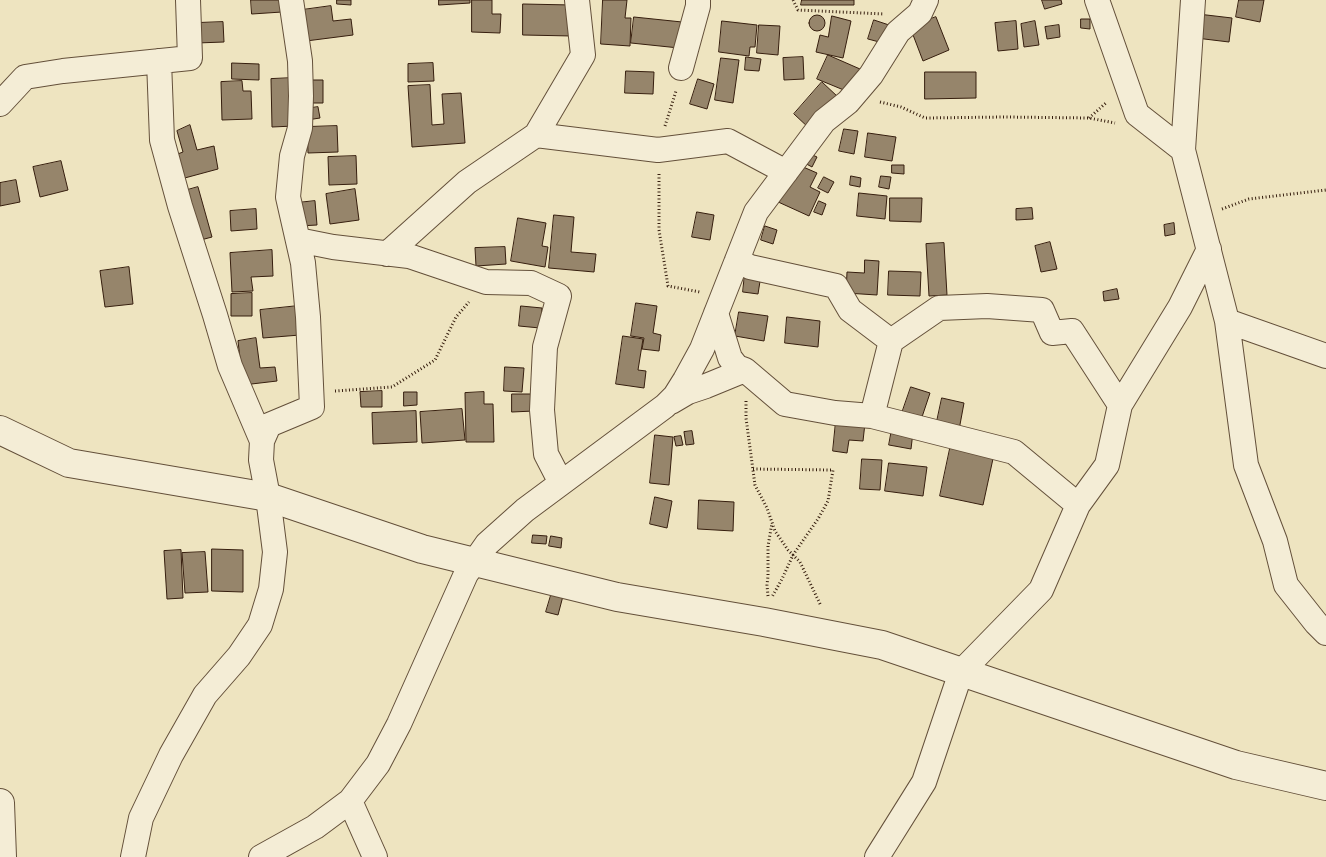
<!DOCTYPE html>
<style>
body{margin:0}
canvas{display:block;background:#eee4c0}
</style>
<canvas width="1326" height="857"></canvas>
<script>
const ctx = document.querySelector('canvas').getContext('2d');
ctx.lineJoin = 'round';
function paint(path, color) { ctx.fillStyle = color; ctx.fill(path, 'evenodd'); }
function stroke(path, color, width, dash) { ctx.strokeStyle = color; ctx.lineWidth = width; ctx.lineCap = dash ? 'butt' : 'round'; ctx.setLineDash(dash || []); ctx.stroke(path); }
const building = new Path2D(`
 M251,0H282V12L252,14Z
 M337,0H351V5L337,4Z
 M439,0H470V3L439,5Z
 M472,0H492V14H501L500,33L472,32Z
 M603,0H627L625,18H631L630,46L601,44Z
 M802,0H854V5H801Z
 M1042,0H1061L1062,4L1045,9Z
 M1239,0H1264L1260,22L1236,17Z
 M523,4L572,5V36L523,35Z
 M331,6L333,21L351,19L353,35L306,41L302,10Z
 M1198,14L1232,18L1229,42L1196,38Z
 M809 23a8 8 0 1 1 16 0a8 8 0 1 1-16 0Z
 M832,16L851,21L843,58L816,52L820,35L828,37Z
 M634,17L682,22L679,48L631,43Z
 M936,17L949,50L923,61L910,27Z
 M1081,19H1090V29L1081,28Z
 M874,20L889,25L883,43L868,39Z
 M722,21L757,25L755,47H750L749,56L719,52Z
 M1016,21L1018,49L998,51L995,23Z
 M1035,21L1039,45L1024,47L1021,24Z
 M223,22L224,42L197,43V23Z
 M759,25L780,26L778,55L757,53Z
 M1059,25L1060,37L1047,39L1045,27Z
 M828,55L860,69L851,93L817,79Z
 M746,57L761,59L759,71L745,70Z
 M803,57L804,79L784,80L783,58Z
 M721,58L739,60L733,103L715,100Z
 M232,63L259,64V80L232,79Z
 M433,63L434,81L408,82V64Z
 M626,71L654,72L653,94L625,93Z
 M925,72H976V98L925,99Z
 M293,78L294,126L272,127L271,79Z
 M698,79L714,84L707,109L690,104Z
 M308,80H323V103H308Z
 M242,81L243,91H251L252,119L222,120L221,82Z
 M822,82L838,97L810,129L794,114Z
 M430,85L432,125L444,124L442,94L461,93L465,143L412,147L408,86Z
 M318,107L320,118L307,120L305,109Z
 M190,125L197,150L214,146L218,169L181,179L175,155L183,152L177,131Z
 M337,126L338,152L308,153L307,127Z
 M844,129L858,131L854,154L839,151Z
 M868,133L896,137L892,161L865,157Z
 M806,152L817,157L812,167L801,161Z
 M356,156L357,184L329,185L328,157Z
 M61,161L68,190L40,197L33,167Z
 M794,163L817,173L810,187L820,192L809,216L776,201Z
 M892,165H904V174L892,173Z
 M851,176L861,178L860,187L850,185Z
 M881,176L891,177L889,189L879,187Z
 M824,177L834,182L828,193L818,188Z
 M16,180L20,202L0,206V183Z
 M198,187L212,237L197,241L184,191Z
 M355,189L359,220L330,224L326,194Z
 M859,193L887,196L885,219L857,216Z
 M890,198H922L921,222L890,221Z
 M315,201L317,225L299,226L297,203Z
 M819,201L826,204L822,215L814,212Z
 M1032,208L1033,219L1016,220V209Z
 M256,209L257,229L231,231L230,211Z
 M697,212L714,215L710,240L692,237Z
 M554,215L574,217L571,252L596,254L594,272L549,268Z
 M518,218L546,223L542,246L548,247L545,267L511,261Z
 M1174,223L1175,234L1165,236L1164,225Z
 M765,226L777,230L773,244L761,240Z
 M1050,242L1057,269L1041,272L1035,246Z
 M944,243L947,295L929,296L926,244Z
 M505,247L506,264L476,266L475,248Z
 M272,250L273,276L251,277L253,291L232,292L230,253Z
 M865,260L879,261L877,295L846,293L847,272L864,273Z
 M129,267L133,304L105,307L100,271Z
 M889,271L921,272L920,296L888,295Z
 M745,273L761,275L758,294L743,292Z
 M1117,289L1119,299L1104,301L1103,292Z
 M252,293V316H231V294Z
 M636,303L657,306L653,333L661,335L659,351L642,349L644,338L631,336Z
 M298,306L300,335L263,338L260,310Z
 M521,306L542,308L540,328L519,326Z
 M739,312L768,316L764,341L735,336Z
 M787,317L820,321L818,347L785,343Z
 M623,336L643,339L638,370L646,371L644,388L616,384Z
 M256,338L260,368L275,367L277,381L243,385L238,341Z
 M505,367L524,368L522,392L504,391Z
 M911,387L930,393L921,420L902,413Z
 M382,391V407H361L360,392Z
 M404,392H417V405L404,406Z
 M484,392V404H493L494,442H466L465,393Z
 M512,394H534V411L512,412Z
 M942,398L964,403L959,430L936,426Z
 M462,409L465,440L422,443L420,412Z
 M416,411L417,442L373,444L372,413Z
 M836,421L865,423L863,441L849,440L847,453L833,451Z
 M892,429L913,432L911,449L889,445Z
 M692,431L694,444L686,445L684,432Z
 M655,435L673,437L669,485L650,483Z
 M681,436L683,445L676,446L674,437Z
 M951,444L994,454L983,505L940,496Z
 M862,459L882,460L880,490L860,489Z
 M889,463L927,467L923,496L885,491Z
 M655,497L672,501L667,528L650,524Z
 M699,500L734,502L733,531L698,529Z
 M533,535L547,536L546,544L532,543Z
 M551,536L562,538L561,548L549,546Z
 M212,549L243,550V592L212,591Z
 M181,550L183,598L167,599L164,551Z
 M205,552L208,592L185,593L182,553Z
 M552,592L563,596L558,615L546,612Z`);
const path = new Path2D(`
 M793,0L798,10L884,14
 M880,102L901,107L925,118L1005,117L1089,118L1115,123
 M1089,118L1107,102
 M665,126L676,91
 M659,174V230L668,286L700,292
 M1222,209L1249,199L1326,190
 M335,391L392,387L435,360L456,317L469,302
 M746,401V418L755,485L767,508L775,531L788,550L800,562L821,606
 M753,469L833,470L828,501L818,519L793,555L782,579L772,597
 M768,596L767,585L768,576V546L772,523`);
const minor = new Path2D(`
 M1097,0L1137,114L1183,150
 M1193,0L1183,150L1227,321L1246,465L1275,541L1286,585L1316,623L1326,633
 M159,61L162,140L180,206L215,315L230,366L262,441
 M681,68L698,6V0
 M0,104L25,77L63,71L190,58L188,0
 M536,135L658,150L728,141L786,172
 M298,240L333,247L409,256L486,282L531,283L559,296L545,347L542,410L546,454L561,483
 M387,254L467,182L536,135L583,55L577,0
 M737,260L750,267L836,286L850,310L891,341L939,308L987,306L1042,310L1052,333L1072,331L1120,405
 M716,313L730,358L737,367L745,370L785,404L835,413L872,416L1014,452L1078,505
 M1227,321L1326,356
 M671,402L688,392L706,386L745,370
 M872,416L891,341
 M350,801L375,857
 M133,857L141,818L171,755L205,695L239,656L260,625L271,589L275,552L268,497L261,460L262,441L269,425L312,407L308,317L303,263L288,197L292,156L300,128L301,96L300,61L291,0
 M261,857L315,827L350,801L378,764L399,724L466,574L487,544L525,510L665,406L675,396L685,380L702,349L756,212L824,121L848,102L871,75L898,32L920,13L926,0
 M877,857L924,782L961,672L1041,590L1078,505L1107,465L1120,405L1180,307L1209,249`);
const tertiary = new Path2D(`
 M0,430L69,463L268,497L422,549L617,597L764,622L882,645L1236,765L1326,786
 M0,803L2,857`);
paint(building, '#96856b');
stroke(building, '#361e0e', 1);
stroke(minor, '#64503a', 26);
stroke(tertiary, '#64503a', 30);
stroke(path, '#361e0e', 3, [1, 2.5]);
stroke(minor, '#f4edd6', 24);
stroke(tertiary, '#f4edd6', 28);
</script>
